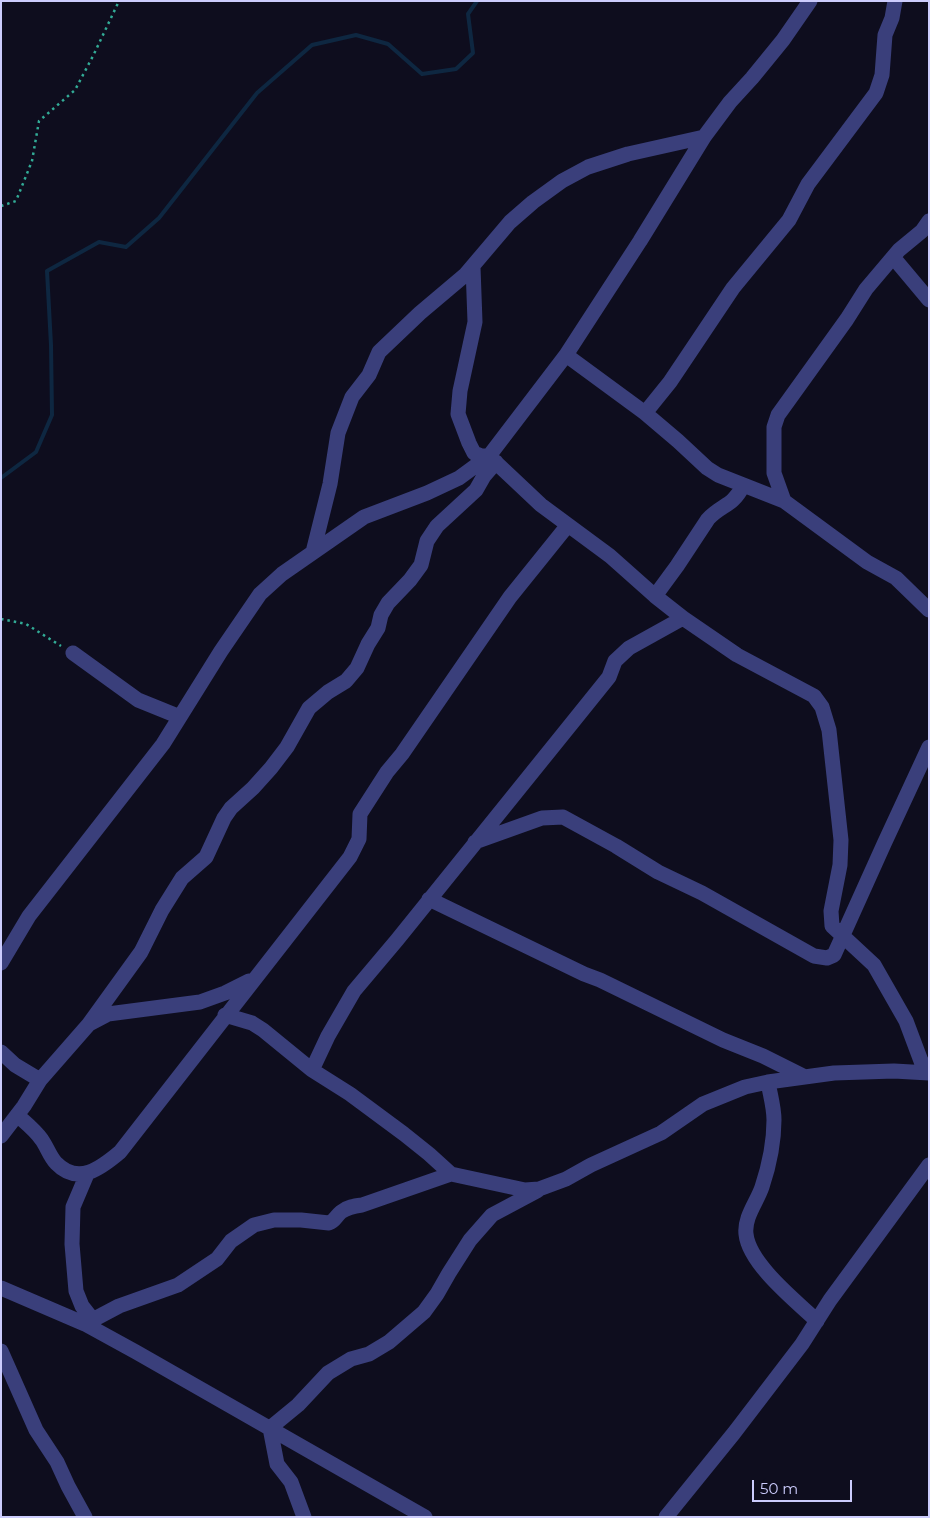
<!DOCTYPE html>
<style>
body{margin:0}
#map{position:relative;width:930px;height:1518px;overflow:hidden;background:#0e0d1e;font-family:Montserrat,sans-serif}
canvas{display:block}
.frame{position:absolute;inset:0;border:2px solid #ccccfd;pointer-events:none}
.scale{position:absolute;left:752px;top:1480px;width:100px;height:22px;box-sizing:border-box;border:2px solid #ccccfd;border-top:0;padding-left:6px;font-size:15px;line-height:18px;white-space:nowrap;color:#ccccfd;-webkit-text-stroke:4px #0e0d1e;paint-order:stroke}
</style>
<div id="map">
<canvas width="930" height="1518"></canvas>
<div class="frame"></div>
<div class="scale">50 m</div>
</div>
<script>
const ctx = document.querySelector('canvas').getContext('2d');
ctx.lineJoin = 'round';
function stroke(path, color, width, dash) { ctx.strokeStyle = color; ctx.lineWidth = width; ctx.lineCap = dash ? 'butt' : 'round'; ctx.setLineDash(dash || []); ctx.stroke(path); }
const stream = new Path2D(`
 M1,478L36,452L52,415L51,345L47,271L99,242L126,247L159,218L257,93L312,45L356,35L388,44L422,74L456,69L473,53L468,14L477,1`);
const path = new Path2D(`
 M1,206L16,201L32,161L39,121L75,90L94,54L119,1
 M1,619L26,624L61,646`);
const minor = new Path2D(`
 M893,257L929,300
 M473,267L475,322L460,391L458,414L469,443L474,453L481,456H489L541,505L610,556L655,596L677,566L708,519C722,504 732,507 743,486
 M566,355L640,241L704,137
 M645,413L678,441L707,468L718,475L784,501L867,562L896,578L929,610
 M784,501L774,473V427L778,415L847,319L866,289L899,250L922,231L929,221
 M313,552L330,484L338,433L352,397L369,375L379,352L420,313L465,275L510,222L533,202L562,181L588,167L628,154L704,137L730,102L752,78L783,40L810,1
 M655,596L683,618L737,655L814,696L822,707L829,730L841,840L840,865L831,911L832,926L874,965L906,1021L921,1061L929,1069
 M73,653L138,700L180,717
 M475,842L542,818L563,817L616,846L658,872L702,893L814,956L827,958L834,955L884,844L929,747
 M429,899L584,974L600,980L723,1040L763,1056L803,1076
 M1,963L29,916L163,744L221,651L260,594L282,574L364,517L427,493L459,478L489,456L566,355L645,413L670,382L733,288L789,220L808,184L876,93L882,75L885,35L892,18L895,1
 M225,1015L252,1023L263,1030L312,1070L350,1094L404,1134L429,1154L451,1174
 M89,1024L141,952L162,910L182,878L206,857L224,818L231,808L253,788L271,768L287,747L309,708L328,692L346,681L357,668L368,644L378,628L381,615L388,603L410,580L421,565L427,541L437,526L476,490L484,476L496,462
 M1,1052L15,1065L40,1080L24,1106L1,1136
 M312,1070L328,1036L354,991L397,940L576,718L609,677L615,661L629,648L683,618
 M40,1080L89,1024L108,1014L200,1002L225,993L249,981
 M768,1082C770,1094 774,1107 774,1120C774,1142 769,1166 762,1187C757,1202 744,1217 746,1234C749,1264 796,1301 817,1321
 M17,1115C26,1123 36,1131 42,1140C47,1147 50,1157 56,1163C78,1186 101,1168 120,1152L350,857L359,839L360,814L387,772L402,754L510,597L568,525
 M87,1174L73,1207L72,1244L76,1291L82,1306L93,1320
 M1,1288L85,1324L136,1352L425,1517
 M85,1324L119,1306L178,1285L217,1259L231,1241L254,1225L274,1220H301L329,1223C335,1221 336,1216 341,1212C347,1207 354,1206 362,1205L451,1174L525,1190L539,1189L566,1179L591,1165L661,1133L703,1104L745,1087L768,1082L834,1073L894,1071L929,1073
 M1,1351L36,1430L57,1462L68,1486L85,1517
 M304,1517L291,1482L277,1464L270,1428L298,1405L328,1373L351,1359L369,1354L389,1342L424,1312L437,1294L449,1273L470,1240L492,1215L537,1191
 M666,1517L734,1433L802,1344L830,1300L929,1165`);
stroke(stream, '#0e2741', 4);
stroke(path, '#32ab96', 2.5, [2.5, 4]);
stroke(minor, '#3a3f7b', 15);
</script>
